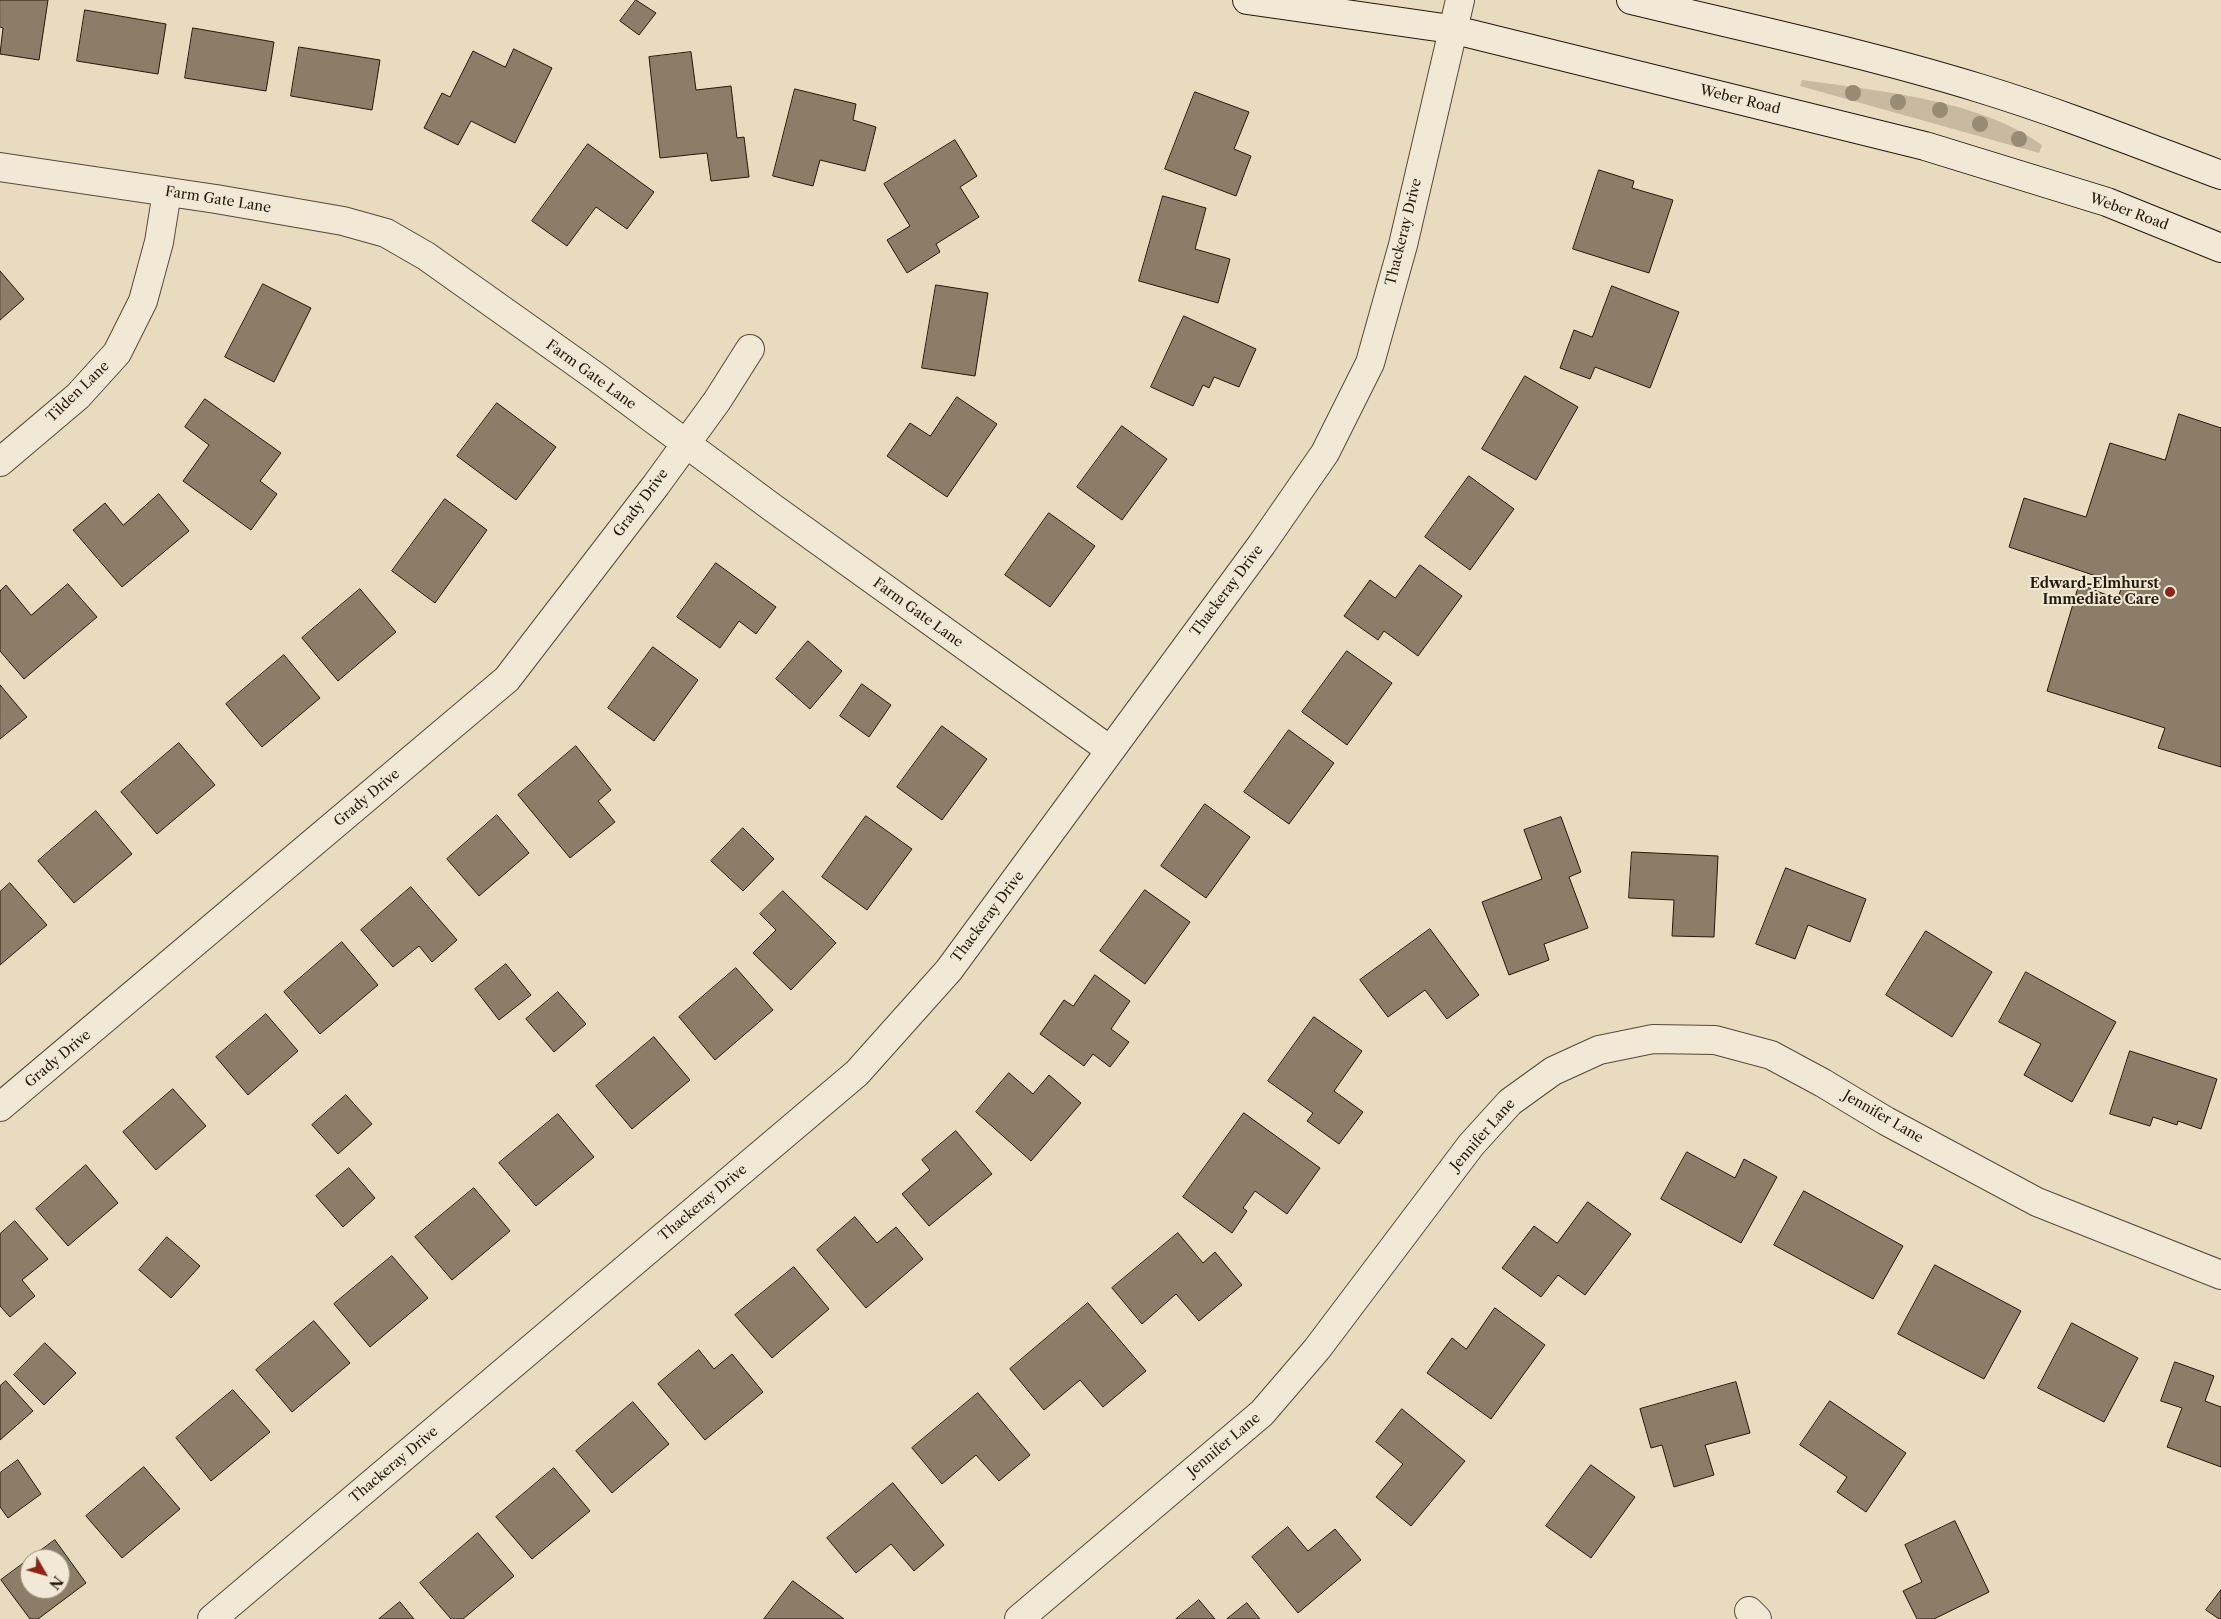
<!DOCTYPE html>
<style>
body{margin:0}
#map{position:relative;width:2221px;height:1619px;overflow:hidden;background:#e9dbc0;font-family:"Libre Caslon Text",serif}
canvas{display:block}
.north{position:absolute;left:20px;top:1549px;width:50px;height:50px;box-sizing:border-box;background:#f1e8d6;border:1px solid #9f9583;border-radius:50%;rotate:128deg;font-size:14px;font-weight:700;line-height:20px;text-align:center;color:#251807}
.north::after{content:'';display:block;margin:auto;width:18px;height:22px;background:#8f2418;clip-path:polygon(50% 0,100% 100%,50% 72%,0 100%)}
</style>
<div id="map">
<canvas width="2221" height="1619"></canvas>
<div class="north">N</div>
</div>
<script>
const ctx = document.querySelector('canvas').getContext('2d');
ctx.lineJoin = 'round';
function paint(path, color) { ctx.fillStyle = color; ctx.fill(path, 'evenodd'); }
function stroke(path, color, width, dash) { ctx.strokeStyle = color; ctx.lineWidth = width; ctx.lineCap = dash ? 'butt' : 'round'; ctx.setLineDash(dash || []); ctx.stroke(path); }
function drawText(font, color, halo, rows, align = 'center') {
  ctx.font = font + ' "Libre Caslon Text",serif'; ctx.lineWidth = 4; ctx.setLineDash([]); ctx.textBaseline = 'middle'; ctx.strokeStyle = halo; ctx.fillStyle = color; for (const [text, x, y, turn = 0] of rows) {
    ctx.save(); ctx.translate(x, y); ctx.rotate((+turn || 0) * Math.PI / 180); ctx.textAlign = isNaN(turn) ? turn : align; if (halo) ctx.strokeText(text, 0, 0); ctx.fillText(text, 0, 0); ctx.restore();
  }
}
const green = new Path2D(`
 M1802,80C1878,91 1978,99 2042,145L2039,153L1800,86Z`);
const building = new Path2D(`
 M0,0H48L39,60L0,54L3,28L0,27Z
 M636,0L656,13L639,35L620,21Z
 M85,10L166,24L158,74L77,61Z
 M193,28L274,42L266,91L185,78Z
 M299,47L380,60L372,110L291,96Z
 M514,49L552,68L515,143L471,121L458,145L424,128L442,93L450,97L473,51L505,67Z
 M691,52L696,90L731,86L737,138L744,137L749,177L711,181L707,153L660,158L649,57Z
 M795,89L856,104L853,120L876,127L865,171L820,160L813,186L773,176Z
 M1195,92L1249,112L1234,149L1251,156L1236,196L1165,169Z
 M955,140L977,176L960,187L979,217L936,244L940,252L907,273L887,240L910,226L884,184Z
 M588,144L654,192L627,229L596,207L567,246L532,221Z
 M1599,170L1634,181L1632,188L1673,200L1649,273L1573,249Z
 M1163,196L1206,208L1195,249L1230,259L1218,303L1139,281Z
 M0,271L24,299L0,320Z
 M263,284L311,308L274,382L225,357Z
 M936,285L988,293L975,376L922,368Z
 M1612,286L1679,312L1650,388L1595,367L1590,379L1560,368L1574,330L1592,337Z
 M1184,316L1256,349L1239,387L1214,377L1209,388L1203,385L1193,406L1151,387Z
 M1525,376L1578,407L1536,480L1482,449Z
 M957,397L997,424L947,497L887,456L910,423L930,436Z
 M205,399L281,453L260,481L277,494L251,530L183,481L209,445L185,427Z
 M497,403L556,447L516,500L457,456Z
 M2179,414L2221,428V767L2158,748L2165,728L2047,691L2079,584L2117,599L2123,585L2009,547L2024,498L2086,517L2110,443L2165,460Z
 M1122,426L1167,459L1122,520L1077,487Z
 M1469,476L1514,509L1470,570L1425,537Z
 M159,494L189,531L122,587L73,530L105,503L123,525Z
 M445,499L487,530L435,603L392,571Z
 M1049,513L1095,546L1050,607L1005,575Z
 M716,563L776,607L756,634L739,621L720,648L677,617Z
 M1420,565L1462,596L1418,656L1384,631L1378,640L1344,616L1370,580L1395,598Z
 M68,584L97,617L24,679L0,651V591L6,585L31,615Z
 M360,589L396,632L338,681L302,638Z
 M808,641L842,671L810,709L776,679Z
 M653,647L698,680L654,741L608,708Z
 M1347,651L1392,683L1347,745L1302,712Z
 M284,655L320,698L262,747L226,704Z
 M862,684L891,705L869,737L840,716Z
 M0,685L27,717L0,739Z
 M942,726L987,759L942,820L897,787Z
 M1289,730L1334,763L1289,824L1244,792Z
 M179,743L215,785L157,834L121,792Z
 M576,746L611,790L598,801L615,822L570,858L518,795Z
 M1205,804L1250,837L1206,898L1161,866Z
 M96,811L132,854L74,903L38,861Z
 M497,815L529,853L479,896L447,859Z
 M866,816L912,849L867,910L822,877Z
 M1561,817L1581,872L1569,877L1588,928L1544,944L1549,960L1509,975L1482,902L1542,879L1524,830Z
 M743,828L774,859L743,891L711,861Z
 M1632,852L1718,856L1714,937L1672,936L1674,900L1629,898Z
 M1786,868L1866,899L1850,942L1808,925L1795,959L1756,944Z
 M10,883L47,925L0,965V892Z
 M411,887L457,940L432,962L419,946L393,967L361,930Z
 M1145,890L1190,922L1145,984L1100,951Z
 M783,891L836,943L791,990L753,953L776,930L760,914Z
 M1430,929L1479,995L1447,1019L1425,990L1388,1017L1360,980Z
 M1926,931L1992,972L1952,1037L1886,995Z
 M342,942L378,985L320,1034L284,992Z
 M506,964L531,995L499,1020L475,989Z
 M736,968L773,1010L715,1060L679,1017Z
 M2026,972L2116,1022L2072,1102L2024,1075L2041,1044L1999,1022Z
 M1095,975L1130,1001L1111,1029L1129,1042L1110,1067L1093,1054L1084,1066L1040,1034L1064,1000L1073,1006Z
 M558,992L586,1024L554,1052L526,1019Z
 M266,1014L298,1051L248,1095L216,1057Z
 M1314,1017L1362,1051L1334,1091L1363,1112L1339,1144L1307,1121L1313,1113L1268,1081Z
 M654,1037L690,1080L632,1129L596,1086Z
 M2130,1051L2217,1079L2201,1129L2178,1121L2177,1125L2153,1117L2150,1126L2110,1114Z
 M1009,1073L1033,1094L1049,1075L1081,1103L1031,1161L976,1112Z
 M173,1089L206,1126L156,1170L123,1132Z
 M346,1095L372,1124L338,1154L312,1125Z
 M1244,1113L1320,1168L1287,1214L1255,1191L1243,1208L1247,1211L1232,1233L1183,1197Z
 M558,1114L594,1157L536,1206L499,1163Z
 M956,1131L992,1174L929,1226L902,1194L930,1170L922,1160Z
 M1687,1152L1735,1178L1744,1159L1777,1177L1741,1243L1661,1199Z
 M86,1165L118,1203L68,1246L36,1209Z
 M349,1168L375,1198L343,1227L316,1196Z
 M474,1188L510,1231L452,1280L415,1237Z
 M1804,1191L1903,1246L1873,1299L1774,1245Z
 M1588,1202L1631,1234L1585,1295L1558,1275L1541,1297L1502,1268L1534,1226L1557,1243Z
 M855,1217L877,1243L896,1227L923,1259L866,1308L817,1250Z
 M15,1221L48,1259L22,1280L35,1296L10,1317L0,1306V1234Z
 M1178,1233L1203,1263L1215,1252L1242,1285L1199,1321L1176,1294L1142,1324L1112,1288Z
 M167,1237L200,1266L171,1298L139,1270Z
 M392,1256L428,1298L370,1347L334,1304Z
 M1935,1265L2021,1311L1984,1379L1898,1334Z
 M794,1267L829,1309L772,1358L735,1315Z
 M1088,1303L1146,1371L1103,1407L1080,1380L1044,1410L1010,1369Z
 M1495,1308L1545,1345L1491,1419L1427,1373L1452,1338L1466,1349Z
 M314,1321L350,1363L292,1412L256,1370Z
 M2072,1323L2138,1358L2104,1422L2038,1388Z
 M45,1343L76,1373L44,1405L14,1375Z
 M699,1350L714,1369L732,1354L763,1392L705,1440L658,1384Z
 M2175,1362L2214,1376L2205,1401L2221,1407V1467L2167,1447L2182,1408L2161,1401Z
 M6,1381L33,1411L0,1440V1386Z
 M1736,1382L1750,1433L1705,1445L1714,1475L1674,1487L1662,1445L1651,1448L1640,1409Z
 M233,1390L270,1432L211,1481L176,1438Z
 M978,1393L1030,1455L999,1481L976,1455L942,1484L912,1448Z
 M1830,1401L1906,1453L1866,1512L1837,1492L1847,1477L1800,1445Z
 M633,1402L669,1444L612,1493L576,1451Z
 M1402,1409L1465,1461L1411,1526L1376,1497L1403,1464L1376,1442Z
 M18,1460L41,1494L8,1518L0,1507V1473Z
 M1591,1465L1635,1497L1591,1558L1546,1526Z
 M144,1467L180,1509L122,1558L86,1516Z
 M554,1468L590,1511L532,1559L496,1517Z
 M893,1483L944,1545L914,1571L891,1544L856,1573L827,1538Z
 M1955,1521L1989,1592L1934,1619H1917L1903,1591L1922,1582L1905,1545Z
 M1288,1527L1308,1551L1335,1529L1361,1560L1298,1613L1252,1557Z
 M478,1533L514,1576L463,1619H451L420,1583Z
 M55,1540L86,1583L38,1619H30L1,1580ZM30,1559H60V1589H30Z
 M793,1581L844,1619H764Z
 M2221,1590V1619H2219L2206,1610Z
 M1199,1600L1215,1619H1176Z
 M400,1602L414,1619H379Z
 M1247,1603L1260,1619H1227Z`);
const street = new Path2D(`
 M0,167L216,199L343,221L386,233L426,256L595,376L773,508L1110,750
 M0,462L78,396L117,353L143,301L159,242L167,192
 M0,1107L507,679L656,485L717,401L750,349
 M1749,1611L1757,1619
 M212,1619L857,1073L949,970L1262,544L1325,453L1370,363L1403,245L1460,0
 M1019,1619L1262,1413L1317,1349L1471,1145L1510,1102L1553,1071L1599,1050L1653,1039L1715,1040L1771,1055L1823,1083L1886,1121L2037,1202L2221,1275`);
const secondary = new Path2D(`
 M1247,0L1451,29L1925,146L2107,202L2221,248
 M1631,0C1747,28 1865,53 1979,88C2061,113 2141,145 2221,175`);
const trees = [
 [1853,93],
 [1898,102],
 [1940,110],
 [1980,124],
 [2019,139]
];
const markers = [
 [2170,592,6,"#8f2418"]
];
const streetNames = [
 ["Weber Road",1740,100,14],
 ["Farm Gate Lane",218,200,9],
 ["Weber Road",2129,212,20],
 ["Thackeray Drive",1404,232,-76],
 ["Farm Gate Lane",591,375,36],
 ["Tilden Lane",78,392,-44],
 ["Grady Drive",641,503,-53],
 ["Thackeray Drive",1227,591,-53],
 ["Farm Gate Lane",918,613,36],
 ["Grady Drive",367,798,-40],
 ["Thackeray Drive",988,917,-53],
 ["Grady Drive",58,1059,-40],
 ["Jennifer Lane",1883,1117,30],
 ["Jennifer Lane",1483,1135,-49],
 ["Thackeray Drive",703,1203,-40],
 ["Jennifer Lane",1224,1445,-40],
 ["Thackeray Drive",394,1465,-40]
];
const poiNames = [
 ["Edward-Elmhurst",2159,584],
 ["Immediate Care",2159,600]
];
paint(green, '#c8baa1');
paint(building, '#8b7d67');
stroke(building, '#251807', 1);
stroke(street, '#564935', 30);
stroke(secondary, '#251807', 30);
stroke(street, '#f1e8d6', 28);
stroke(secondary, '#f1e8d6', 28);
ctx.fillStyle = '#988b74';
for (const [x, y] of trees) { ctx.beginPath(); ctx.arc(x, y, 8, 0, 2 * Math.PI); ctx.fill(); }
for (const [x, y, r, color] of markers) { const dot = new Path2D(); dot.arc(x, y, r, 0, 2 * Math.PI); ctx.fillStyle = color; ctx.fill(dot); stroke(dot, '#f1e8d6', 2); }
drawText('14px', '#251807', '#f1e8d6', streetNames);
drawText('bold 14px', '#251807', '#f1e8d6', poiNames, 'right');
</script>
